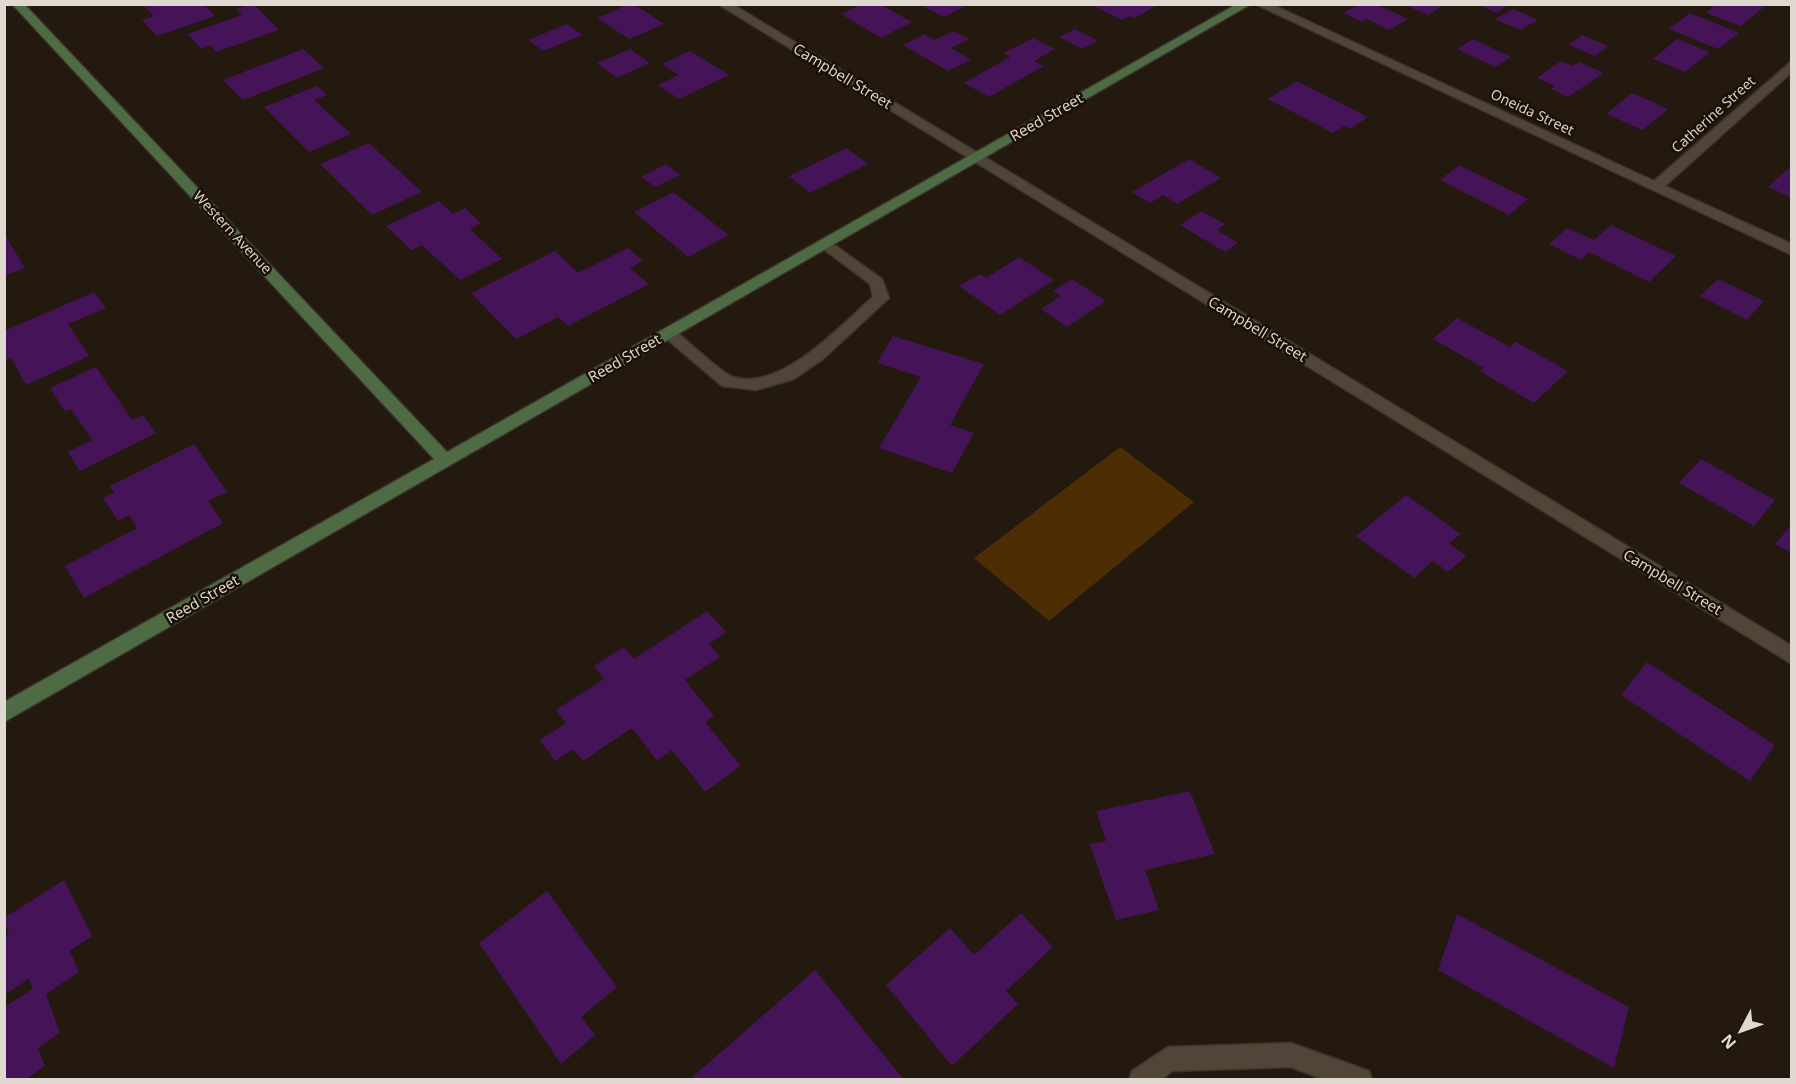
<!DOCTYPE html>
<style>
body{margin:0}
#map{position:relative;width:1796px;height:1084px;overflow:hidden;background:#24190e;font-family:"Open Sans",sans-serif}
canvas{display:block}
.frame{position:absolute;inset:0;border:6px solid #e0d9d1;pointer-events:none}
.north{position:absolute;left:1712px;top:1000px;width:60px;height:60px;-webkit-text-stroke:4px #1a1006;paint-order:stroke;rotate:229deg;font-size:16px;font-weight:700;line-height:24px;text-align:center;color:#e0d9d1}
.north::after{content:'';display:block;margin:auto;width:21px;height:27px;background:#e0d9d1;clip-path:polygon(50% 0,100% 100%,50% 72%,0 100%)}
</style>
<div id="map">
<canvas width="1796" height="1084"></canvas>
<div class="frame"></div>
<div class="north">N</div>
</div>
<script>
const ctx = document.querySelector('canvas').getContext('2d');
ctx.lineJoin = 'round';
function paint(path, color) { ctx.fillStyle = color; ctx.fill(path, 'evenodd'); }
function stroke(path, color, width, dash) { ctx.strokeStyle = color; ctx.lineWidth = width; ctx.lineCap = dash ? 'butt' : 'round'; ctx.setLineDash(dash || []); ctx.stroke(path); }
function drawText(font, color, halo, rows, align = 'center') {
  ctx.font = font + ' "Open Sans",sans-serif'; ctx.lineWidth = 5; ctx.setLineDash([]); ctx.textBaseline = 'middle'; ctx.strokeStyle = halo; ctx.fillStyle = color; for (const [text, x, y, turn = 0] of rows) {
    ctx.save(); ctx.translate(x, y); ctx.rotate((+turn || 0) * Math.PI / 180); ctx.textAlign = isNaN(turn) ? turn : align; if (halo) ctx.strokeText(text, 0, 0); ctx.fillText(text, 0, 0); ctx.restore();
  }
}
const green = new Path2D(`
 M1120,447L1194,502L1049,621L974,558Z`);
const building = new Path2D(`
 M142,4H204L215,16L157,36L142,20L154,16Z
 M251,4H254L279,30L216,52L210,45L201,49L188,34L242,15L236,9Z
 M629,4H634L664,24L629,39L597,18Z
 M862,4H880L912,22L881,38L841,14Z
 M929,4H959L964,7L944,17L924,7Z
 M1098,4H1159L1135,18L1130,16L1122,20L1094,6Z
 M1359,4H1376L1408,19L1389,30L1367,19L1362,22L1343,13Z
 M1403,4H1445L1428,15Z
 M1478,4H1510L1496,13Z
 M1716,4H1758L1764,7L1741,26L1706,13Z
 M1513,9L1538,20L1520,30L1495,19Z
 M1690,13L1739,33L1718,49L1669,29Z
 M567,24L583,35L543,51L528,40Z
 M1075,29L1098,41L1082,49L1059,37Z
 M953,31L969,39L951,48L971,60L948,71L903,45L924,34L934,40Z
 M1582,35L1608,46L1595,56L1569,45Z
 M1033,38L1055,49L1034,61L1044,66L989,97L964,83L1010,57L1004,53Z
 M1473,39L1511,57L1495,67L1457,49Z
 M1677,39L1710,52L1685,72L1653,59Z
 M303,49L324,68L243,100L223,80Z
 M630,49L650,63L617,78L597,63Z
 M690,51L729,75L679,99L658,85L679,75L662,64Z
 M1561,61L1573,66L1579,62L1604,73L1568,97L1551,89L1555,86L1537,78Z
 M1297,81L1368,117L1350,129L1344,126L1333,133L1268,99Z
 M317,86L327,95L314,100L351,134L309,152L264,107Z
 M1632,93L1668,109L1643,130L1606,114Z
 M369,143L422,192L372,215L320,164Z
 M846,148L868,164L810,193L789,176Z
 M1189,159L1221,178L1177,204L1163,195L1150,203L1132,192Z
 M666,164L680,175L655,187L641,177Z
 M1459,165L1528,199L1509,215L1440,180Z
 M1792,165V198L1768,187Z
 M673,192L729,235L688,257L634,212Z
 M439,201L453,214L465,208L481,223L470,229L502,259L460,280L422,245L411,250L386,226Z
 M1201,211L1225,224L1217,230L1238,243L1225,252L1180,225Z
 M1611,225L1676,256L1649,282L1589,252L1581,260L1549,244L1567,228L1594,240Z
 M4,233L25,268L4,276Z
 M628,248L643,261L630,268L649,284L568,326L558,317L516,339L471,293L555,251L578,273Z
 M1019,257L1054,280L1000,315L959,286L980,274L986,278Z
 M1072,279L1106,301L1067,327L1041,309L1061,296L1053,291Z
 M1718,279L1764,301L1747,320L1700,296Z
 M94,292L106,308L68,324L89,356L26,385L11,358L4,361V331Z
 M1457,318L1510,347L1516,342L1568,371L1534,403L1479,371L1484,368L1433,339Z
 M893,336L984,364L950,425L974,433L952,473L879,448L921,377L877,363Z
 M96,367L132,420L143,415L156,433L80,471L68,452L92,440L71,409L65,411L50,388Z
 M194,444L227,492L208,501L223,523L84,598L65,566L137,528L129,515L118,521L103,498L114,493L110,486Z
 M1701,459L1775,500L1754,526L1679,483Z
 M1406,495L1461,534L1449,543L1466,556L1448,572L1433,561L1414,578L1356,536Z
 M1792,524V553L1775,544Z
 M707,611L726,632L709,644L720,657L685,680L714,716L705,722L741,766L705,792L672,750L657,761L632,728L583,761L573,749L555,761L540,740L566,723L556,710L604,679L594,666L624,647L634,659Z
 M1647,662L1775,745L1750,781L1621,695Z
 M1190,791L1215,854L1145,870L1159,910L1116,920L1090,844L1106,841L1096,811Z
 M64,880L92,936L70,951L79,972L46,994L60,1033L38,1048L45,1066L25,1080H4V1007L33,989L29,979L4,995V937L9,934L4,918Z
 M547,891L617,987L581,1017L595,1035L561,1064L479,943Z
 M1021,913L1053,947L1006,991L1018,1004L952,1066L886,985L950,928L974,955Z
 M1457,914L1629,1007L1614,1068L1438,970Z
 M815,970L904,1080H689Z`);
const lane = new Path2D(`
 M826,239L882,279L889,298L823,359L794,379L756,390L722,386L661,334L664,330H674C687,340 721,373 733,377C781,392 841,325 873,297L870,284L821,247L819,244Z`);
const street = new Path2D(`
 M718,4H732L1792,646V664Z
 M1255,4H1271L1654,181L1792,61V72L1665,186L1792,244V255Z
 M1291,1043L1369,1071L1372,1080H1325L1291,1067L1172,1071L1161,1080H1129L1132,1071L1168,1047Z`);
const secondary = new Path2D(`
 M12,4H24L447,452L1237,4H1251L4,722V702L434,459Z`);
const farStreetnames = [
 ["Oneida Street",1532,113,25],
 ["Catherine Street",1714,115,-42],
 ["Western Avenue",232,233,47]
];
const streetNames = [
 ["Campbell Street",842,77,31],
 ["Reed Street",1047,118,-30],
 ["Campbell Street",1257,330,31],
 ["Reed Street",625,359,-30],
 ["Campbell Street",1672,583,31],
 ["Reed Street",203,600,-30]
];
paint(green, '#4d2e04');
paint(building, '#451358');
stroke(lane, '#3b342e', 3);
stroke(street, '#3b342e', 3);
stroke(secondary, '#3b342e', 3);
paint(lane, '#514538');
paint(street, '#514538');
paint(secondary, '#4f6b44');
drawText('14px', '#e0d9d1', '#1a1006', farStreetnames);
drawText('15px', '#e0d9d1', '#1a1006', streetNames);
</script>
